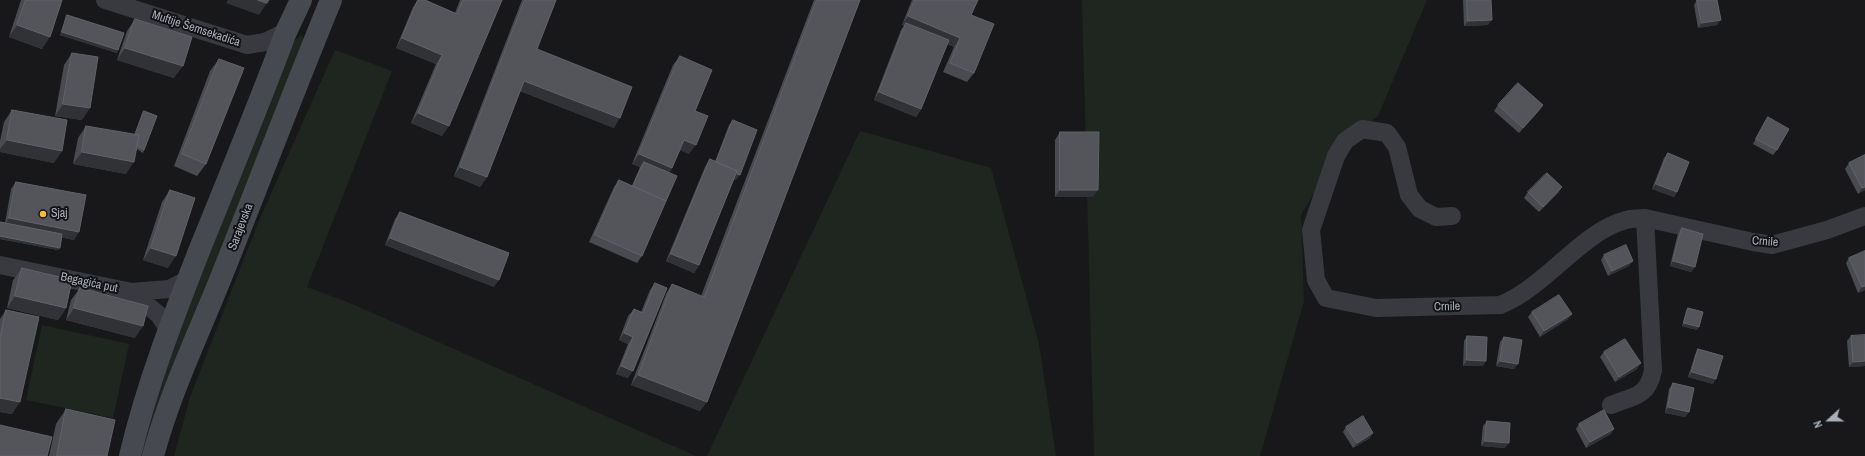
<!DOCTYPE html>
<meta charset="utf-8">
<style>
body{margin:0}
#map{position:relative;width:1865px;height:456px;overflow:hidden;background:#18181b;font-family:"Archivo Narrow",sans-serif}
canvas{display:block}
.north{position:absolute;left:1809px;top:400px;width:40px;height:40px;-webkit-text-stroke:3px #131316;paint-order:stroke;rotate:249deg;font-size:11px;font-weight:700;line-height:16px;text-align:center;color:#aaafba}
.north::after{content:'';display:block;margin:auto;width:14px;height:18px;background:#aaafba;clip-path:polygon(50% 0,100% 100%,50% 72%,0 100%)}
</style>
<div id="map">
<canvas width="1865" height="456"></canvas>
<div class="north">N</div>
</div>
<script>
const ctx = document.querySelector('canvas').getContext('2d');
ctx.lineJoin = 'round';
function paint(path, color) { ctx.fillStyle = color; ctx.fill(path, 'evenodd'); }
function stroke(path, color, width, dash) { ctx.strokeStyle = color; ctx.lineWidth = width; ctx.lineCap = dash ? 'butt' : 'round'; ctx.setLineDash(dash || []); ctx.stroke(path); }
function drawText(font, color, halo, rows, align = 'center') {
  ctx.font = font + ' "Archivo Narrow",sans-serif'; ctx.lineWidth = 4; ctx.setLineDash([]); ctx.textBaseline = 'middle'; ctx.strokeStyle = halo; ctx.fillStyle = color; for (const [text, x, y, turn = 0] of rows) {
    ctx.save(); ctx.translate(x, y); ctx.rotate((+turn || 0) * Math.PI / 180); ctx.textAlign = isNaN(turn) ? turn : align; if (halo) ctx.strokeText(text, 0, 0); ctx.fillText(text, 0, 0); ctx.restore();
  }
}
const green = new Path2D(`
 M1082,0H1427L1378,116L1345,141L1301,215L1304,301L1260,456H1094Z
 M302,35L305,43L144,456H137L162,372L294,41Z
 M335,50L392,71L307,287L350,303L696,456H174L190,397L258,223Z
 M860,131L991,168L1039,344L1056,456H707Z
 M42,325L129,344L113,418L26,400Z`);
const street = new Path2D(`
 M105,0L247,45L265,42L286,32
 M1452,216L1436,217L1420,209L1409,195L1397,147L1387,133L1362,129L1345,141L1336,156L1311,230L1316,280L1326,298L1376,308L1500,305C1546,287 1582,231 1626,220C1632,218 1639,219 1645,218L1753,242L1772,245L1827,230L1865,216
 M0,265L132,292L169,289L189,279
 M132,292L159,315L169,330
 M1611,405C1634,396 1648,397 1653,370L1645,218`);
const secondary = new Path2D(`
 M130,456C147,384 174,315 201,246C230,175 259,104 286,32L301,0
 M153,456C170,392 200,331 224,270C260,180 294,90 331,0`);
const wall = new Path2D(`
 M21,0H62L42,49L9,37Z
 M418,0H425L455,13L460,0H502L442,136L411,123L436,64L396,48L413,7Z
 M522,0H556L537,49L614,128L520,91L487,177L480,187L454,176Z
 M814,0H860L700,411L631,385L666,294L672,284L701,296Z
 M912,0H978L971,15L974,73L967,82L943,72L954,47L947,44L921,109L916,117L874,100L901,30L904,26L902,25Z
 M1463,0H1491L1488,25L1464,26Z
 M1697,0H1717V25L1698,28L1694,5Z
 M67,15L117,53L60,35L66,18Z
 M135,19L174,78L117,60L127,31Z
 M72,53L82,120L55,116L64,65Z
 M680,56L695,111L689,154L680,150L672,168L669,173L642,256L637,263L589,242L614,187L619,180L632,186L640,167L632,164L673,65Z
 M219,59L206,164L197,176L174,166L210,71Z
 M1498,105H1543L1539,111L1519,133L1494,111Z
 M12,110L54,163L0,152V141L4,122Z
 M144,111V150L143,153L137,149L126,174L73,164L78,138L86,126L135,135L142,114Z
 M1768,117L1777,150L1773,155L1753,144L1764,123Z
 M733,120L736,180L734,179L699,265L694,273L666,261L705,167L710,159L715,162L729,125Z
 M1060,132L1093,197H1055V140Z
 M1668,153L1677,192L1674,197L1652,189L1664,158Z
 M1865,155V190L1858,194L1845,169L1849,163Z
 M16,182L74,240L62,237L60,248L58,250L0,239V222L5,223L11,189Z
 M170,190L168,268L143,260L162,202Z
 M1528,192H1559L1539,212L1524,198Z
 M400,212L494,287L385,245L395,219Z
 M1682,228L1695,267L1691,272L1670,266L1678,233Z
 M1865,251V290L1858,293L1846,263L1849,258Z
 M1604,255L1629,266L1608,276L1601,260Z
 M22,268L66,308L58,320L7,308L13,280Z
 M655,283L628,378L616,374L628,344L619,340L628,316L634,309L641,312L650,290Z
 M80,288L135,338L66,320L71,300Z
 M1688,308L1697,330L1682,326L1686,311Z
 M6,310L12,414L0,412V319Z
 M1532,312L1568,319L1540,337L1528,317Z
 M1467,336L1483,366H1463L1464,341Z
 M1851,336L1865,366L1849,367L1847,341Z
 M1504,337L1514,369L1496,366L1500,342Z
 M1698,349L1713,384L1688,377L1695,355Z
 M1604,352L1637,369L1615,382L1600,357Z
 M1673,383L1689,412L1685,417L1665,413L1669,389Z
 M66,409L107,456H49L56,424Z
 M1487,421L1505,448L1481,446L1483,426Z
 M1579,424L1611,434L1586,448L1576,429Z
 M1346,427L1370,438L1353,448L1343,432Z`);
const shadedWall = new Path2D(`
 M228,0H258L267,3L259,15L226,3Z
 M908,16L960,38L954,47L905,26L906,23L904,26L902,25Z
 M1492,20L1488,25L1464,26L1468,21Z
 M1721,20L1717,25L1698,28L1702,23Z
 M17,25L50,37L42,49L9,37Z
 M62,32L118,50L117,53L60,35Z
 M402,38L442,55L436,64L396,48Z
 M125,48L183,66L174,78L117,60Z
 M524,81L620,118L614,128L518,90Z
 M879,92L921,109L916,117L874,100Z
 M63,104L90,108L82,120L55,116Z
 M1543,105L1539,111L1519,133L1523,128Z
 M418,113L449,126L442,136L411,123Z
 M7,140L62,151L54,163L0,152V149Z
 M684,140L696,145L689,154L677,149Z
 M82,152L134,162L126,174L73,164Z
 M639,154L672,168L666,178L644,162L640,167L632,164Z
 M715,165L740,175L736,180L711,170Z
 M460,167L487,177L480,187L454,176Z
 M1656,184L1677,192L1674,197L1652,189Z
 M1562,187L1559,192L1539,212L1543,207Z
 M1865,187V190L1858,194L1862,188Z
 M1060,190H1098L1093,197H1055Z
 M9,218L79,232L74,240L4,226Z
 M0,236L60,248L58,250L0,239Z
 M390,238L499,280L494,287L385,245Z
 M151,248L176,256L168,268L143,260Z
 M671,254L699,265L694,273L666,261Z
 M1633,261L1629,266L1608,276L1612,271Z
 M1673,261L1695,267L1691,272L1670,266Z
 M1865,286V290L1858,293L1862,287Z
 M15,296L66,308L58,320L7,308Z
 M74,308L143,326L135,338L66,320Z
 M1572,314L1568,319L1540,337L1544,331Z
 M1684,323L1699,327L1697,330L1682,326Z
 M624,333L633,337L628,344L619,340Z
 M1467,360L1486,361L1483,366H1463Z
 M1500,361L1518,364L1514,369L1496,366Z
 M1865,361V366L1849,367L1853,362Z
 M1641,363L1637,369L1615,382L1619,377Z
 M621,366L633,371L628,378L616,374Z
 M1692,372L1716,379L1713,384L1688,377Z
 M638,375L707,402L700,411L631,385Z
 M0,398L20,402L12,414L0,412Z
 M1668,407L1689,412L1685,417L1665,413Z
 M1614,429L1611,434L1586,448L1590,442Z
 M1373,433L1370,438L1353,448L1357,443Z
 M1485,441L1509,443L1505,448L1481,446Z`);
const building = new Path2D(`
 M26,0H62L50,37L17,25Z
 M258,0H269L267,3Z
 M418,0H425L457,14L463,0H502L449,126L418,113L442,55L402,38Z
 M525,0H556L537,49L632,87L620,118L524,81L487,177L460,167Z
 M817,0H860L707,402L638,375L672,284L704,297Z
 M915,0H978L971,15L994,24L974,73L950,63L960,38L908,16Z
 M1467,0H1491L1492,20L1468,21Z
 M1697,0H1717L1721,20L1702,23Z
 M67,15L124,33L118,50L62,32Z
 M135,19L192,37L183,66L125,48Z
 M906,23L949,40L921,109L879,92Z
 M72,53L98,57L90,108L63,104Z
 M680,56L712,70L695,111L708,116L696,145L684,140L672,168L639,154Z
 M219,59L244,68L206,164L182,154Z
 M1518,83L1543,105L1523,128L1498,105Z
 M12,110L67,120L62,151L7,140Z
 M144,111L157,116L144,150L137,145L139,135H135Z
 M1768,117L1789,129L1777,150L1756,139Z
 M733,120L757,130L740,175L737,174V171L716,162Z
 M86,126L139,135L134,162L82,152Z
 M1060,132H1099L1098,190H1060Z
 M1668,153L1689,162L1677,192L1656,184Z
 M1865,155V187L1862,188L1849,163Z
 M710,159L737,171L699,265L671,254Z
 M644,162L677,176L666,201L633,186Z
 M1547,173L1562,187L1543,207L1528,192Z
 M619,180L666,201L642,256L595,235Z
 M16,182L86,195L79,232L9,218Z
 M170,190L195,198L176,256L151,248Z
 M400,212L509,253L499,280L390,238Z
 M0,222L62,234L60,248L0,236Z
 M1682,228L1703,234L1695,267L1673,261Z
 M1626,245L1633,261L1612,271L1604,255Z
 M1865,251V286L1862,287L1849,258Z
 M22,268L72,280L66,308L15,296Z
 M655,283L667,288L633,371L621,366L633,337L624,333L634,309L643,313Z
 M80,288L148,306L143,326L74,308Z
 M1559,295L1572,314L1544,331L1532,312Z
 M1688,308L1703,312L1699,327L1684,323Z
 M6,310L39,317L20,402L0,398V338Z
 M1865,335V361L1853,362L1851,336Z
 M1467,336L1487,337L1486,361L1467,360Z
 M1504,337L1522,340L1518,364L1500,361Z
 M1625,339L1641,363L1619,377L1604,352Z
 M1698,349L1723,356L1716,379L1692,372Z
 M1673,383L1694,388L1689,412L1668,407Z
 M66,409L115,420L107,456H57Z
 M1604,410L1614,429L1590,442L1579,424Z
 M1363,416L1373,433L1357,443L1346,427Z
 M1487,421L1510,423L1509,443L1485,441Z
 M0,425L52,437L47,456H0Z`);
const markers = [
 [43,214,4,"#f5bc35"]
];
const streetNames = [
 ["Muftije Šemsekadića",196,29,18],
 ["Sarajevska",241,227,-69],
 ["Crnile",1765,242,4],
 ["Begagića put",89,283,12],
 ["Crnile",1447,307,-1]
];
const poiNames = [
 ["Sjaj",51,214]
];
paint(green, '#1e261f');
stroke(street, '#393a40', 18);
stroke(secondary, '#474950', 22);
paint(wall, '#494b50');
paint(shadedWall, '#313236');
paint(building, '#54555b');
stroke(building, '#61636a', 1);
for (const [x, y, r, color] of markers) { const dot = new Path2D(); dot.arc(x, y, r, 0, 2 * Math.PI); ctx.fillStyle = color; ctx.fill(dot); stroke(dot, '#131316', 1.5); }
drawText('12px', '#aaafba', '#131316', streetNames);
drawText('12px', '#aaafba', '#131316', poiNames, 'left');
</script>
